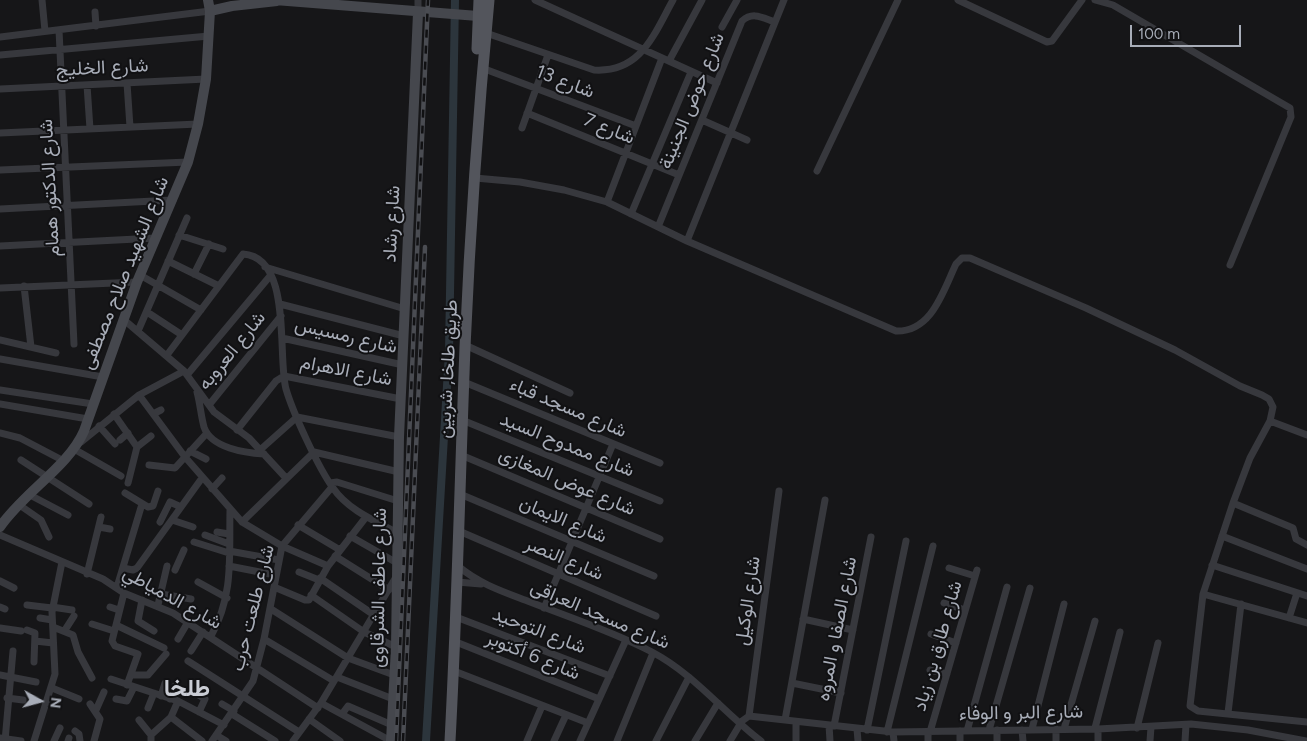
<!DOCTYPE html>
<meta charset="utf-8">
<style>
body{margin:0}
#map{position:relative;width:1307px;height:741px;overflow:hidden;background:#161618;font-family:Figtree,sans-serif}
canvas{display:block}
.north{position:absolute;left:15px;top:676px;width:50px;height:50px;-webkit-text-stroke:4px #111113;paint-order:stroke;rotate:97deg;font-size:14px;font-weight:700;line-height:20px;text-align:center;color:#a8adb8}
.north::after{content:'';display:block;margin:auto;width:18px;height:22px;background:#a8adb8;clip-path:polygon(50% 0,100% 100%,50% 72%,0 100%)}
.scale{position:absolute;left:1130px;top:25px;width:111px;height:22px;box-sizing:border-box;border:2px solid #a8adb8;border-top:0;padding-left:6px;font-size:15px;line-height:18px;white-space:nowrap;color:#a8adb8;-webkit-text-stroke:4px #111113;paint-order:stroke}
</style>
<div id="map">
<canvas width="1307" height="741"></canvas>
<div class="north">N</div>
<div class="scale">100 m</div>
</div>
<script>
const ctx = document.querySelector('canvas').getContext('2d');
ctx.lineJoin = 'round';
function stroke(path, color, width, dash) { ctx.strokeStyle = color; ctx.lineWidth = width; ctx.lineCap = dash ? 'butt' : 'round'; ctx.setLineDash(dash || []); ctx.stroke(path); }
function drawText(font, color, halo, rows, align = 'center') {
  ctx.font = font + ' Figtree,Vazirmatn,sans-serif'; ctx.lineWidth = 4; ctx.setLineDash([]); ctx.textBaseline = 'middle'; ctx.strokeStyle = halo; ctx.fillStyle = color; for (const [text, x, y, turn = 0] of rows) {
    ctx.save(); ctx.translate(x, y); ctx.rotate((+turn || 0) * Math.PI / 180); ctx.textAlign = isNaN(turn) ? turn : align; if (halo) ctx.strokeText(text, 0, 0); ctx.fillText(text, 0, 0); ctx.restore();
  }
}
const canal = new Path2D(`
 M426,741L449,352L455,0`);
const street = new Path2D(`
 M42,0L45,31
 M418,0V13
 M535,0L717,83
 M958,0L1047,42L1052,41L1082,0
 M1095,0L1113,5L1290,108L1291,117L1230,265
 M95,12L96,26
 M722,27L737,0
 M59,30L74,344
 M486,33L594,70C641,73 654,34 673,0
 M0,37L210,11
 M0,55L209,36
 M669,61L702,0
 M482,68L636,126
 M127,83L130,127
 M87,85L90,129
 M0,89L206,79
 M527,113L679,175
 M702,120L747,140
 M522,128L548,55
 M0,133L198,124
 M0,170L188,162
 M817,171L898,0
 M475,178L520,182L564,190L607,202L687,241L896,331C932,332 943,291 956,264L962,258H970L1086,308L1175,350L1240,386L1262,395L1269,399L1273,407L1270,421L1250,458L1233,503L1203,594L1190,706L1198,711L1307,722
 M607,202L662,58
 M0,209L173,200
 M631,214L691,72
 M658,227L742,21C753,11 763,18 775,22
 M179,235L223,249
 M687,241L784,0
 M0,246L156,238
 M168,261L219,286
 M265,267L405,309
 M194,274L209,244
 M140,275L201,310
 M24,286L31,347
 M0,288L137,282
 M280,304L404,336
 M147,312L182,335
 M123,319L184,371L214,412L249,438L286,478
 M138,331L187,218
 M282,338L403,365
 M0,340L56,353
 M465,345L570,393
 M167,355L243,254C293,257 277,357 286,389C293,413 318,467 333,488C348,510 375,521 398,533
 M0,359L103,377
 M187,375L270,276
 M464,382L660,463
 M0,390L93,404
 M197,392C200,403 201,416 204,427C211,448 245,453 264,454
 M139,395L185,457L242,522L282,546L328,566
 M0,404L88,419
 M209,405L281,316
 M114,414L137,447L128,483
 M153,414L161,410
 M462,420L660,501
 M1270,421L1307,435
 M99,426L115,444
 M237,430L276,381L284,376L401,399
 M0,433L20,438L62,460
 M120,440L128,433
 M81,442L139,395L184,371
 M137,447L151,436
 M74,449L121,476
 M260,450L297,417L399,437
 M190,451L206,459
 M461,455L660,539
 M21,460L89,504
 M149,465L175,468L207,433
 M330,483L337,482L398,501
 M212,489L222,478
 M125,493L148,507L153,506L158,491
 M28,494L68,515
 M460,494L654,576
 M1233,503L1293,528L1296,539L1307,545
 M18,504L41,520L49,537
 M172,520L193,527
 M160,522L170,502L181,507
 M242,522L314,452L399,472
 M298,525L340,550
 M99,527L110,529
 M459,531L656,616
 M217,532L229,534
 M0,535L103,579L124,593L173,613L318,708
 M205,535L229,544
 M350,536L397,563
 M1222,536L1307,569
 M194,542L229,553
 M229,551L279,560
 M335,556L389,590
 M1212,565L1307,596
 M229,566L275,575
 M458,566C478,583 501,591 525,600C568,617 612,631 652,652C694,674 724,713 761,741
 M123,568L133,570L137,568L202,478
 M949,568L975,576
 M175,570L184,550
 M299,572L319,580
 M87,574L101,517
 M320,578L374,615
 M0,581L14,588
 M198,582L227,598
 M457,582L481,584
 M117,587L142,504
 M274,587L305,600H309L328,566L366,517
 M124,593L112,641L115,646L138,654L127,685
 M161,594L191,599
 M1203,594L1307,623
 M311,595L364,632L396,647
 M142,600L138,621L154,631
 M944,603L965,610
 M27,605L52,608
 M158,605L167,566
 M0,607L5,609
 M52,607L72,610
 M110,607L119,610
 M544,608L613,444
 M271,609L348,658L394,675
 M456,617L610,676
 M40,618L52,620
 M1289,618L1297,593
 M803,619L853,630
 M92,624L114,631
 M116,625L164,648
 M53,627L73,635L78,652L92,678
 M0,628L21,631
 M27,630L35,633L34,662
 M65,630L74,616
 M931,634L956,643
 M211,636C234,595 229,556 230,510
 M178,639L188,622
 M264,639L334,681
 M35,641L53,643
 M456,642L599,699
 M191,651L203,632
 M188,661L299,732
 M930,670L947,674
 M454,671L588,723
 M0,675L36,682
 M131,675H148L166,654
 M337,677L393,699
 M111,679L178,701L224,725
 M792,683L841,693
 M52,688L79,699
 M194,692L205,699L199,712
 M161,696L165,683
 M7,698L23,700
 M116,699L127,701L134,687
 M170,699L175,686
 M321,703L391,741
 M90,704L100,719L94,741
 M222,704L234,711
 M148,708L154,693
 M96,710L104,692
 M1228,713L1241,604
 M232,714L275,741
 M342,714L348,706L392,725
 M749,716L779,491
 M171,717L202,741
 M309,719L340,741
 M139,720L151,735V741
 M785,720L825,500
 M829,725L830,741
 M834,726L871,537
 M1095,728L1120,632
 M1137,728L1158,643
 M857,729L858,741
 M1032,729L1064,604
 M1056,729V741
 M1064,729L1095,621
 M867,730L906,541
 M989,730L1030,588
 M997,730V741
 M1022,730L1023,741
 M75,731L79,734L80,741
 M967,731L1007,587
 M887,732L933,546
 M893,732L894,741
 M930,732L977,570
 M151,735L171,717L178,701
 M216,735L226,741
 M0,738L21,741
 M5,741L13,651
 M34,741L55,674L52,612L62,562
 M54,741L60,728
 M68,741L69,738
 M212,741L253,681L264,639L282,546L332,487
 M293,741L321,703L396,577
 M527,741L542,706
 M554,741L566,715
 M580,741L626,640
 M617,741L653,653
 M656,741L689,677
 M695,741L718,703
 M730,741L742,721L749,716L893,732L1098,729L1191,724L1248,730L1306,741
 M796,741V722
 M928,741V732
 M960,741V731
 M1098,741V729
 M1150,741L1151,727
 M1185,741L1186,725`);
const secondary = new Path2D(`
 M275,0L478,16
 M210,11L232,6L277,1
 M0,527C23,493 69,466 84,431L137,282L188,162L198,124L206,79L210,11L208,0
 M391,741L396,647L399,437L418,13`);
const primary = new Path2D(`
 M477,49L479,0
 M450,741C457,610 460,479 465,347C470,231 478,116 489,0`);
const rail = new Path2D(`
 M396,741L428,0
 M403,741L425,247`);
const streetNames = [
 ["شارع الخليج",102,68,-3],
 ["شارع 13",565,82,21],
 ["شارع حوض الجنينة",692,101,-68],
 ["شارع 7",609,129,22],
 ["شارع الدكتور همام",50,188,-93],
 ["شارع رشاد",392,224,-87],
 ["شارع الشهيد صلاح مصطفى",125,273,-68],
 ["شارع رمسيس",346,336,13],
 ["شارع العروبه",232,351,-51],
 ["طريق طلخا, شربين",448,369,-87],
 ["شارع الاهرام",346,371,11],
 ["شارع مسجد قباء",568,408,23],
 ["شارع ممدوح السيد",567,445,22],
 ["شارع عوض المغازى",567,482,23],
 ["شارع الايمان",563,520,23],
 ["شارع النصر",564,559,23],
 ["شارع عاطف الشرقاوى",379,588,-89],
 ["شارع الدمياطي",172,598,29],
 ["شارع الوكيل",748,601,-82],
 ["شارع طلعت حرب",253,608,-76],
 ["شارع مسجد العراقى",600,615,23],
 ["شارع الصفا و المروه",837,629,-79],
 ["شارع التوحيد",539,631,21],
 ["شارع طارق بن زياد",938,646,-74],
 ["شارع 6 أكتوبر",533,656,22],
 ["شارع البر و الوفاء",1021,713,-1]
];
const districtNames = [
 ["طلخا",187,689]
];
stroke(canal, '#2c353c', 8);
stroke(street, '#37383d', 7);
stroke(secondary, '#45474d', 10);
stroke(primary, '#53555c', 11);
stroke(rail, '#4a4c52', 4.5);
stroke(rail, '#111113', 2.5, [8]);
drawText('19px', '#a8adb8', '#111113', streetNames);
drawText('bold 24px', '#c9ccd4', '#111113', districtNames);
</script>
